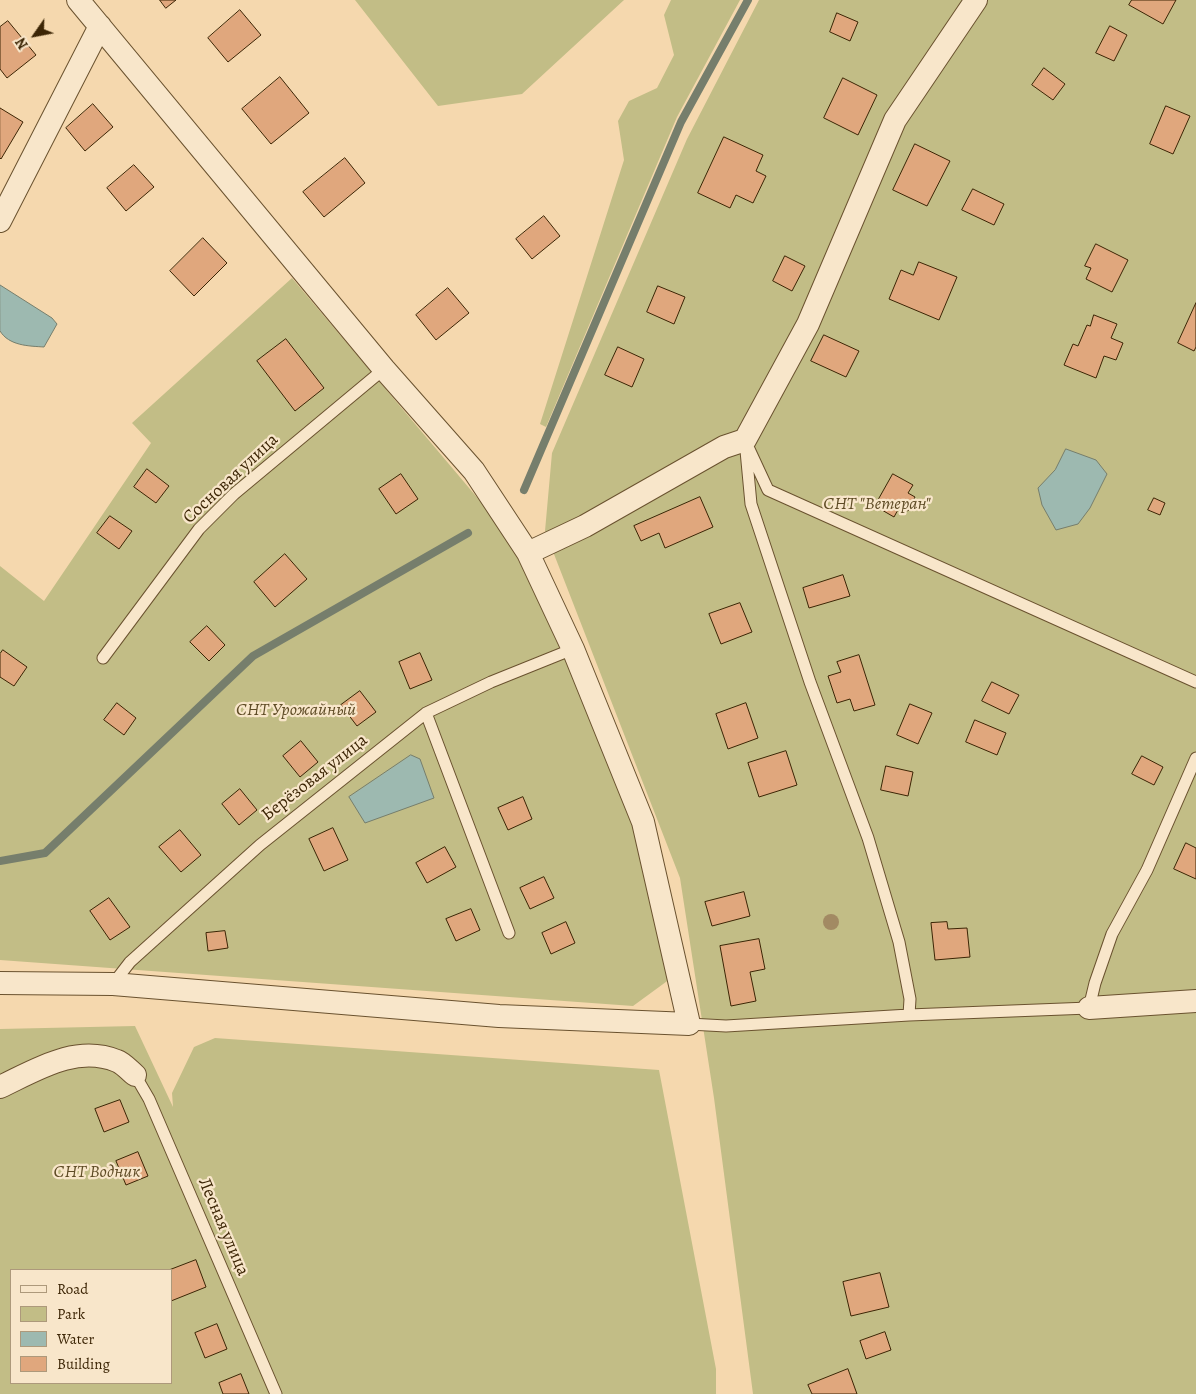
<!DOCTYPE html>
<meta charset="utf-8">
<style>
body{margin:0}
#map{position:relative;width:1196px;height:1394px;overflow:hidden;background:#f5d8ae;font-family:Alegreya,serif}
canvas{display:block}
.legend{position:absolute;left:10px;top:1269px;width:162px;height:115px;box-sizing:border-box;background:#f8e6ca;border:1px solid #ad997b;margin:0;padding:6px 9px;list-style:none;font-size:15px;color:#3c2505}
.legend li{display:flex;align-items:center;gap:10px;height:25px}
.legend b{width:25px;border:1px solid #ad997b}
.north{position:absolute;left:10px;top:10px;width:50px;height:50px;-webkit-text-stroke:4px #f8e6ca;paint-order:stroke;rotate:237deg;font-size:14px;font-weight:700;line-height:20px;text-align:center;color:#3c2505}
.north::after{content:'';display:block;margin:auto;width:18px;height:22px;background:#3c2505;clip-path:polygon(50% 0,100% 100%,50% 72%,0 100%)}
</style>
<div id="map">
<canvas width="1196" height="1394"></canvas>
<ul class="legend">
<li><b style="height:6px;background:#f8e6ca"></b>Road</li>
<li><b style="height:14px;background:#c2bd86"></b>Park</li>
<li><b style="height:14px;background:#9db9b0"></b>Water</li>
<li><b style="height:14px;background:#e0a77d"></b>Building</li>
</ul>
<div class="north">N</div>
</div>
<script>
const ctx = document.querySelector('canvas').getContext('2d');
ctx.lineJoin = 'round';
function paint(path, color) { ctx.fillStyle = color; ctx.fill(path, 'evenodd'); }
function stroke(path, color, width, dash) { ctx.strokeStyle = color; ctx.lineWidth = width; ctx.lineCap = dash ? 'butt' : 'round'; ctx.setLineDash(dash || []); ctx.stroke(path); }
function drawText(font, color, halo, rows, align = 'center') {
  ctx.font = font + ' Alegreya,serif'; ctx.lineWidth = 4.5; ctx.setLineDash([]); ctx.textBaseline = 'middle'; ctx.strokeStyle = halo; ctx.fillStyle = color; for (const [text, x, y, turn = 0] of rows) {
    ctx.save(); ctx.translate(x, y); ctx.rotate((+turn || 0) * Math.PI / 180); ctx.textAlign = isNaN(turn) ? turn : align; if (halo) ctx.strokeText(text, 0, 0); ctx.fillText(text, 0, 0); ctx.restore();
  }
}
const green = new Path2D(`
 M355,0H624L522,94L438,106Z
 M671,0H740L677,117L546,427L540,424L624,160L618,121L629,101L657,88L674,55L664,15Z
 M759,0H1196V1394H753L714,1098L680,878L545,531L552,453L687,139Z
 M292,278L518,546L636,823L670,979L633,1006L0,960V566L44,601L151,443L132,423Z
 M135,1026L173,1107L172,1093L194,1047L215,1038L659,1070L716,1369V1394H0V1029ZM11,1270H171V1383H11Z`);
const water = new Path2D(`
 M0,285L52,318L57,324L44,347C29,346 9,346 0,331Z
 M1066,449L1096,460L1107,474L1090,508L1078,524L1056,530L1042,505L1038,488L1055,470Z
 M411,755L420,759L434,798L365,823L349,797Z`);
const stream = new Path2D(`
 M524,490L681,122L748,0
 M0,861L45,853L253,656L468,533`);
const building = new Path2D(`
 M160,0H176L166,8Z
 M1132,0H1176L1163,24L1129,5Z
 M240,10L261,35L228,62L208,38Z
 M837,13L858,22L850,41L830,32Z
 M8,21L36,55L7,78L0,69V27Z
 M1110,26L1127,35L1114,61L1096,53Z
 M1044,68L1065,84L1053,100L1032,85Z
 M280,77L309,113L271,144L242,109Z
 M843,78L877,95L858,135L824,118Z
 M93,104L113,127L85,151L66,128Z
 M1166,106L1190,116L1173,154L1150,144Z
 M0,108L23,122L1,159L0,158Z
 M724,137L763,155L756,171L766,176L753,203L736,195L730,208L698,193Z
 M915,144L950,161L927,206L893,190Z
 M345,158L365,183L324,217L303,192Z
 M134,165L154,187L126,211L107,188Z
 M973,189L1004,204L994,225L962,210Z
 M544,216L560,236L532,259L516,239Z
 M203,238L227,263L194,296L170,271Z
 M1096,244L1128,260L1112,292L1086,279L1091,268L1085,266Z
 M785,256L805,266L792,291L773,281Z
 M919,262L957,277L939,320L889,299L901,270L913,275Z
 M658,286L685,297L674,324L647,312Z
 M448,288L469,313L436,340L416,315Z
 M1196,303V347L1194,351L1178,343Z
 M1094,315L1117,324L1111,338L1123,343L1116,360L1104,356L1096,378L1064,365L1073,344L1078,346L1087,325L1090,326Z
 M824,335L859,351L846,377L811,361Z
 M286,339L324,388L295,411L257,361Z
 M618,347L644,359L632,387L605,375Z
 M147,469L169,486L156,503L134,487Z
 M401,474L418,499L396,514L379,489Z
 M893,474L913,485L908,493L915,497L908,511L900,506L894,517L875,506Z
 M700,497L713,527L665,548L659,533L641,541L634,526Z
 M1154,498L1165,503L1160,515L1148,510Z
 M110,516L132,531L119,549L97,533Z
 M285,554L307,579L275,607L254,582Z
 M843,575L850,596L809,608L803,588Z
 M740,603L752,632L721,644L709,614Z
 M207,626L225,645L209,661L190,642Z
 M3,650L27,667L14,686L0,677V654Z
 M420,653L432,680L410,689L399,662Z
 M859,655L875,705L854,711L850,699L837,703L828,676L841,672L837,662Z
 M992,682L1019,695L1009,714L982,701Z
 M360,691L376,712L357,726L341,705Z
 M117,703L136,718L124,735L104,720Z
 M746,703L758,738L728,749L716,714Z
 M910,704L932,713L918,744L897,735Z
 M975,720L1006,733L997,755L966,742Z
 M301,741L318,762L300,777L283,756Z
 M786,751L797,785L759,797L748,763Z
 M1142,756L1163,767L1154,785L1132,774Z
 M886,766L913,772L908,796L881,790Z
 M240,789L257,810L239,825L222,804Z
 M523,797L532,819L508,830L498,808Z
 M333,828L348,860L324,871L309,839Z
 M180,830L201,855L181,872L159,847Z
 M1186,843L1196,848V879L1174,869Z
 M445,847L456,867L427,883L416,863Z
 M544,877L554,898L530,909L520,888Z
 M744,892L750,916L712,926L705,902Z
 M109,898L130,927L110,940L90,911Z
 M471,909L480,930L456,941L446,919Z
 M566,922L575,943L551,954L542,933Z
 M947,922L948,929L967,928L970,957L935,960L931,923Z
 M225,931L228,948L208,951L206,933Z
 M759,939L765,969L750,972L756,1001L731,1006L720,946Z
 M120,1100L129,1122L104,1132L95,1109Z
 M138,1152L148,1176L126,1185L116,1161Z
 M196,1260L206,1287L171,1301L170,1270Z
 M880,1273L889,1307L851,1316L843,1282Z
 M217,1324L227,1349L205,1358L195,1333Z
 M885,1332L891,1350L866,1359L860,1341Z
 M848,1369L857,1394H812L808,1385Z
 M241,1374L249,1394H223L219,1383Z`);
const lane = new Path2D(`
 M745,440L751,504L810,682L868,838L899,942L910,999L909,1015
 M749,449L768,490L1196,682
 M103,658L199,529L234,494L384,369
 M426,713L509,933
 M113,984L130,962L260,845L426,713L491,682L573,649
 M689,1024L726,1026L909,1015L1089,1008L1095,983L1112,934L1147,870L1196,758
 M135,1075L149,1099L276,1394`);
const street = new Path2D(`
 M0,221L100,26
 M528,553L585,526L724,447L745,440L808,324L895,120L976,0
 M0,983L113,984L499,1016L689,1024L643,822L573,649L528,553L474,471L384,369L78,0
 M1089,1008L1196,1001
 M0,1087C36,1070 76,1044 117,1061C123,1063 130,1071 135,1075`);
const trees = [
 [831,922]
];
const streetNames = [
 ["Сосновая улица",231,479,-43],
 ["Берёзовая улица",315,778,-38],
 ["Лесная улица",223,1227,67]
];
const parkNames = [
 ["СНТ \"Ветеран\"",877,505],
 ["СНТ Урожайный",296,711],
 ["СНТ Водник",97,1173]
];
paint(green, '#c2bd86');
paint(water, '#9db9b0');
stroke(water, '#767e6c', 1);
stroke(stream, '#767e6c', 8);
paint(building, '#e0a77d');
stroke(building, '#3c2505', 1);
stroke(lane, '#6a522f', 13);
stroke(street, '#6a522f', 24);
stroke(lane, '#f8e6ca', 11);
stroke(street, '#f8e6ca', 22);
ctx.fillStyle = '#a28a63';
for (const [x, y] of trees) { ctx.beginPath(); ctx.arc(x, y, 8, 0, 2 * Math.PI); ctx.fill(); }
drawText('18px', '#3c2505', '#f8e6ca', streetNames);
drawText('italic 18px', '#5e4b25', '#f8e6ca', parkNames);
</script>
